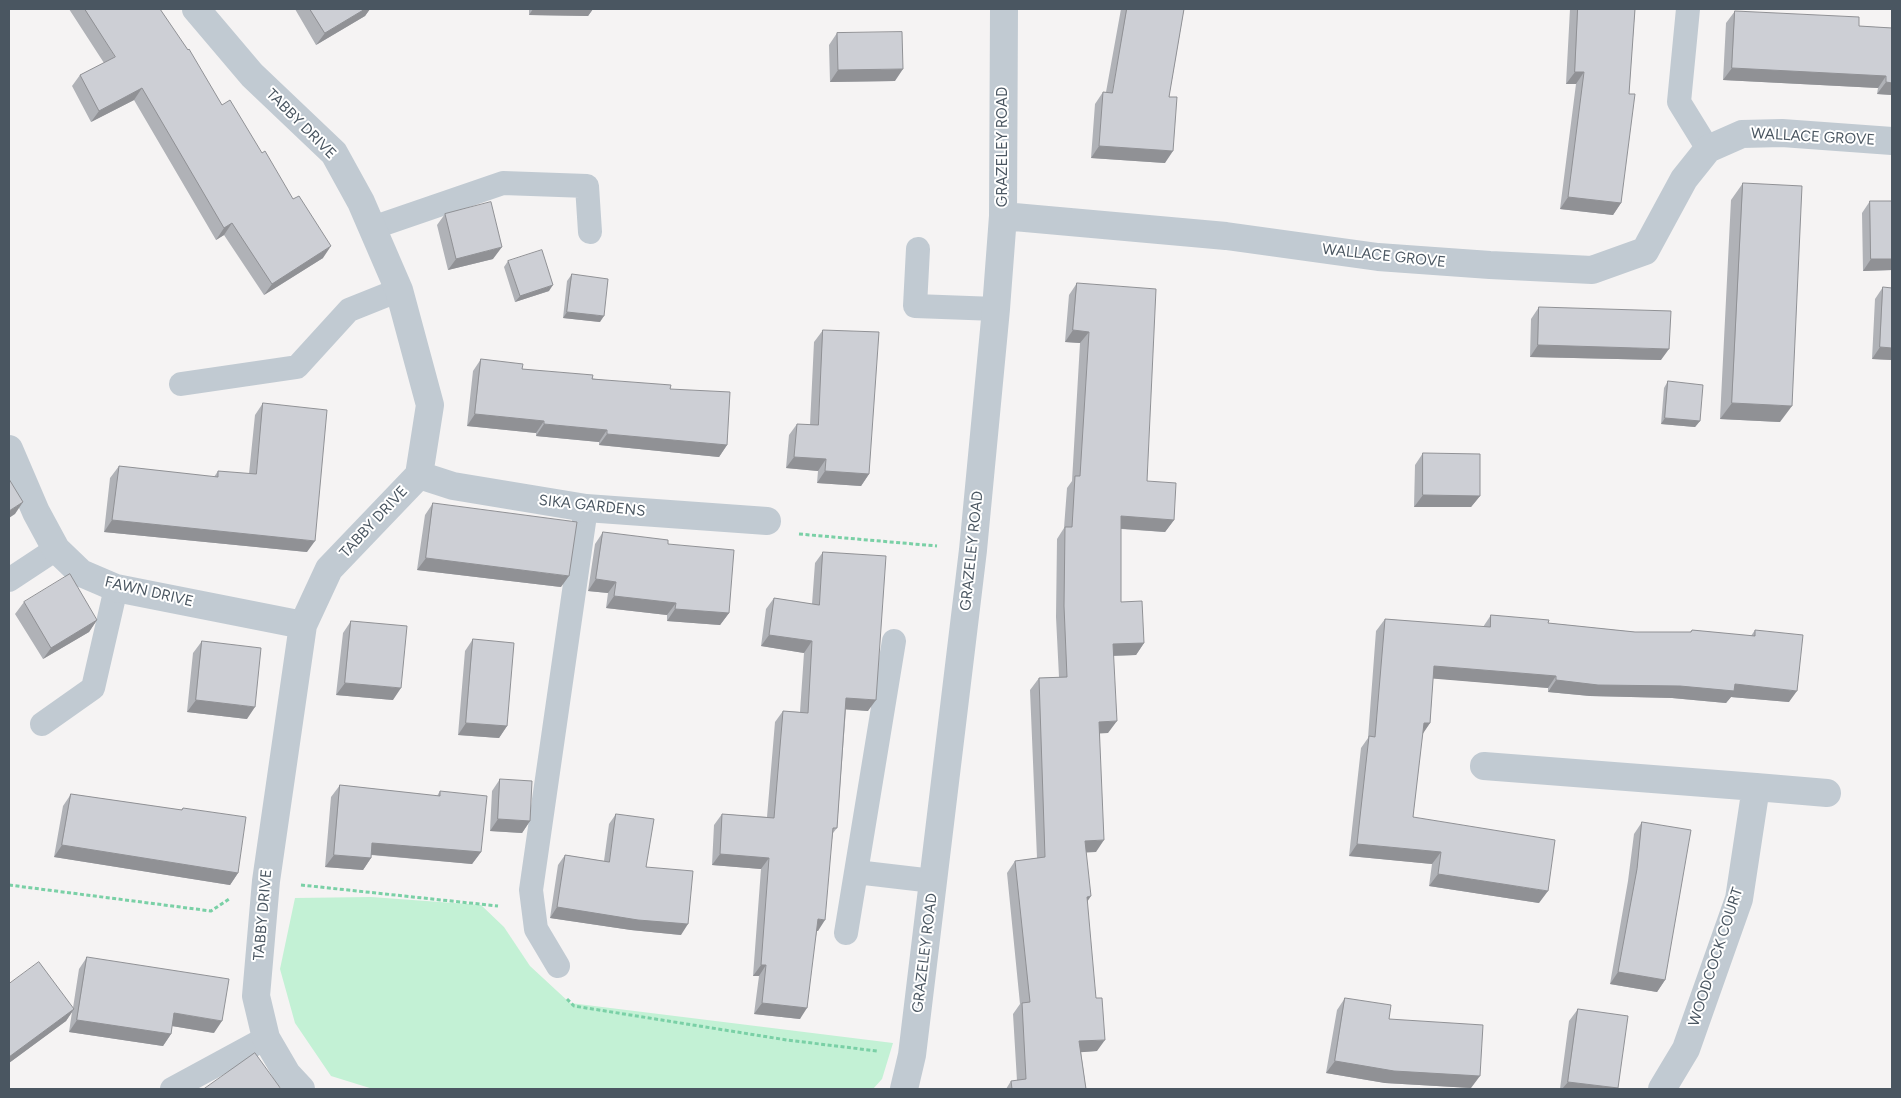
<!DOCTYPE html>
<style>
body{margin:0}
#map{position:relative;width:1901px;height:1098px;overflow:hidden;background:#f5f3f3;font-family:Figtree,sans-serif}
canvas{display:block}
.frame{position:absolute;inset:0;border:10px solid #4a5661;pointer-events:none}
</style>
<div id="map">
<canvas width="1901" height="1098"></canvas>
<div class="frame"></div>
</div>
<script>
const ctx = document.querySelector('canvas').getContext('2d');
ctx.lineJoin = 'round';
function paint(path, color) { ctx.fillStyle = color; ctx.fill(path, 'evenodd'); }
function stroke(path, color, width, dash) { ctx.strokeStyle = color; ctx.lineWidth = width; ctx.lineCap = dash ? 'butt' : 'round'; ctx.setLineDash(dash || []); ctx.stroke(path); }
function drawText(font, color, halo, rows, align = 'center') {
  ctx.font = font + ' Figtree,sans-serif'; ctx.lineWidth = 4; ctx.setLineDash([]); ctx.textBaseline = 'middle'; ctx.strokeStyle = halo; ctx.fillStyle = color; for (const [text, x, y, turn = 0] of rows) {
    ctx.save(); ctx.translate(x, y); ctx.rotate((+turn || 0) * Math.PI / 180); ctx.textAlign = isNaN(turn) ? turn : align; if (halo) ctx.strokeText(text, 0, 0); ctx.fillText(text, 0, 0); ctx.restore();
  }
}
const green = new Path2D(`
 M371,897L481,905L504,927L530,966L570,1003L893,1043L882,1079L873,1089H373L331,1076L295,1023L280,969L295,898Z`);
const path = new Path2D(`
 M799,534L937,546
 M9,885L211,911L229,899
 M301,885L498,906
 M567,999L574,1006L787,1040L877,1051`);
const service = new Path2D(`
 M1688,9L1679,102L1708,149
 M372,228L503,183L587,186L590,232
 M918,249L915,306L996,309
 M181,384L297,367L349,310L399,290
 M9,580L56,549
 M42,724L93,688L116,588
 M856,872L933,881
 M846,933L894,641
 M558,966L536,929L531,890L586,508
 M172,1089L266,1038`);
const minor = new Path2D(`
 M196,9L252,75L334,153L361,202L399,290L430,405L419,475L329,569L303,625L266,881L256,996L266,1038L287,1074L301,1089
 M1003,216L1226,236L1378,257L1490,265L1592,270L1645,251L1684,179L1708,149L1742,134L1782,133L1892,141
 M9,449L36,512L56,549L81,573L116,588L303,625
 M419,475L453,486L586,508L767,521
 M1484,766L1756,787
 M904,1089L912,1055L973,550L996,309L1003,216L1004,9
 M1662,1089L1686,1049L1739,899L1756,787L1827,793`);
const wall = new Path2D(`
 M69,9H160L222,105L323,258L264,295L224,235L216,240L134,100L91,122L72,86L80,75L104,63Z
 M295,9H370L365,16L316,45Z
 M529,9H593L588,16L529,15Z
 M1121,9H1184L1169,97L1165,163L1091,158L1095,104L1103,92H1106Z
 M1570,9H1635L1621,203L1613,215L1560,209L1576,84H1566Z
 M1735,11L1859,26L1892,28V95L1877,94L1878,88L1723,80L1726,23Z
 M837,33L895,81L830,82L829,45Z
 M1743,183L1780,422L1720,419L1731,200Z
 M1870,201H1892V270L1863,271L1862,213Z
 M445,214L493,259L448,270L437,225Z
 M508,261L549,291L515,302L504,267Z
 M572,274L600,322L563,318L567,281Z
 M1077,283L1147,481L1174,520L1165,532L1121,529V602L1144,643L1136,655L1113,656L1108,733H1100L1096,852H1086L1087,902L1097,1051L1081,1052L1086,1089H1006L1011,1081H1017L1013,1014L1020,1004L1007,873L1015,861L1037,858L1030,690L1039,678L1059,677L1056,617L1057,539L1064,528L1067,488L1072,481L1080,343L1065,342L1069,295Z
 M1883,287L1892,360L1872,359L1875,299Z
 M1539,307L1661,360L1530,357L1531,319Z
 M823,330L869,474L861,486L817,483L818,471L786,468L789,435L797,424L810,425L814,342Z
 M481,359L522,369L670,389L727,445L719,457L599,445V442L536,436V433L467,426L473,371Z
 M1668,381L1700,421L1695,427L1661,424L1664,388Z
 M263,403L307,552L104,532L110,478L119,466L214,477L218,471L249,474L255,415Z
 M1423,453L1480,496L1471,507H1414L1415,465Z
 M433,503L561,587L417,570L425,515Z
 M603,532L668,544L729,613L720,625L667,621V615L606,608L608,593L588,591L595,544Z
 M823,552L868,711L846,709L837,828L833,833L818,931H817L800,1019L754,1014L759,976H753L761,869L712,865L714,825L722,814L767,817L775,722L783,711L800,712L804,653L761,646L766,609L774,598L812,604L815,563Z
 M24,602L97,620L89,632L43,659L15,614Z
 M1491,615L1548,623L1635,632H1690L1692,630L1751,636L1755,630L1789,702L1731,697L1726,703L1672,698L1590,696L1548,692V688L1433,678L1430,723L1422,734L1413,817L1539,903L1429,886L1432,864L1349,856L1361,748L1368,738L1376,631L1385,619L1483,627Z
 M351,621L393,700L336,695L343,633Z
 M473,639L507,726L499,738L458,735L465,651Z
 M202,641L247,719L187,712L193,653Z
 M500,779L530,821L522,833L490,831L492,791Z
 M340,785L437,796L440,791L481,852L472,864L371,855V858L363,870L325,867L331,797Z
 M71,794L181,810L183,808L238,873L230,885L54,857L63,806Z
 M616,814L646,867L681,935L631,930L550,918L558,865L565,855L604,861L609,824Z
 M1642,822L1665,980L1657,992L1610,984L1628,881L1634,834Z
 M87,957L214,1033L172,1026L171,1034L163,1046L69,1032L72,1012L66,1021L9,1063V984L73,1008L79,969Z
 M1345,998L1471,1088L1385,1083L1326,1073L1337,1010Z
 M1578,1009L1618,1088L1617,1089H1560L1569,1021Z`);
const shadedWall = new Path2D(`
 M365,9H370L365,16L316,45L325,33Z
 M533,9H593L588,16L529,15Z
 M1732,68L1886,76L1878,88L1723,80Z
 M903,69L895,81L830,82L838,70Z
 M1575,72H1584L1576,84H1566Z
 M1886,82L1892,83V95L1877,94Z
 M142,88L134,100L91,122L99,111Z
 M1099,146L1173,151L1165,163L1091,158Z
 M1568,197L1621,203L1613,215L1560,209Z
 M232,223L224,235L216,240L224,228Z
 M331,246L323,258L264,295L272,284Z
 M502,247L493,259L448,270L456,259Z
 M1871,259H1892V270L1863,271Z
 M553,285L549,291L515,302L520,296Z
 M567,312L604,316L600,322L563,318Z
 M1073,330L1089,332L1080,343L1065,342Z
 M1538,345L1669,349L1661,360L1530,357Z
 M1880,347L1892,348V360L1872,359Z
 M1732,403L1792,406L1780,422L1720,419Z
 M475,414L544,421L536,433L467,426Z
 M1665,418L1700,421L1695,427L1661,424Z
 M544,424L607,430L599,442L536,436Z
 M607,434L727,445L719,457L599,445Z
 M794,457L826,459L818,471L786,468Z
 M825,471L869,474L861,486L817,483Z
 M1423,495L1480,496L1471,507H1414Z
 M23,502L15,514L9,518V511Z
 M1121,516L1174,520L1165,532L1112,528Z
 M112,520L315,541L307,552L104,532Z
 M426,558L569,576L561,587L417,570Z
 M596,579L616,582L608,593L588,591Z
 M614,596L676,603L667,615L606,608Z
 M675,609L729,613L720,625L667,621Z
 M97,620L89,632L43,659L51,648Z
 M769,635L812,641L804,653L761,646Z
 M1144,643L1136,655L1104,656L1113,644Z
 M1434,666L1556,676L1548,688L1426,678Z
 M1556,680L1735,684L1797,691L1789,702L1731,697L1726,703L1672,698L1590,696L1548,692Z
 M345,683L401,688L393,700L336,695Z
 M846,698L876,700L868,711L839,709Z
 M196,700L255,707L247,719L187,712Z
 M1117,721L1108,733L1091,734L1099,722Z
 M466,723L507,726L499,738L458,735Z
 M1424,723H1430L1422,735Z
 M498,819L530,821L522,833L490,831Z
 M1104,840L1096,852L1077,853L1085,841Z
 M372,843L481,852L472,864L364,854Z
 M1357,844L1441,852L1432,864L1349,856Z
 M62,845L238,873L230,885L54,857Z
 M720,854L769,858L761,869L712,865Z
 M334,855L371,858L363,870L325,867Z
 M1438,874L1548,891L1539,903L1429,886Z
 M1091,896L1083,908L1087,897Z
 M557,907L688,924L681,935L631,930L550,918Z
 M818,919L825,920L818,931H810Z
 M761,965H766L759,976H753Z
 M1618,972L1665,980L1657,992L1610,984Z
 M762,1003L807,1008L800,1019L754,1014Z
 M74,1009L66,1021L9,1063V1057Z
 M174,1013L222,1021L214,1033L166,1025Z
 M77,1020L171,1034L163,1046L69,1032Z
 M1105,1040L1097,1051L1071,1053L1079,1041Z
 M1335,1061L1480,1076L1471,1088L1385,1083L1326,1073Z
 M1568,1082L1618,1088L1617,1089H1562Z`);
const building = new Path2D(`
 M85,9H160L188,50L189,49L222,105L230,100L262,153L265,151L293,199L299,196L331,246L272,284L232,223L224,228L142,88L99,111L80,75L115,57Z
 M310,9H365L325,33Z
 M1127,9H1184L1169,97H1177L1173,151L1099,146L1103,92L1112,93Z
 M1578,9H1635L1629,94H1635L1621,203L1568,197L1584,72H1575Z
 M1735,11L1859,17V26L1892,28V83L1886,82V76L1732,68Z
 M902,32L903,69L838,70L837,33Z
 M1743,183L1802,186L1792,406L1732,403Z
 M1870,201H1892V259H1871Z
 M491,202L502,247L456,259L445,214Z
 M542,250L553,285L520,296L508,261Z
 M572,274L608,279L604,316L567,312Z
 M1077,283L1156,289L1147,481L1176,483L1174,520L1121,516V602L1142,601L1144,643L1113,644L1117,721L1099,722L1104,840L1085,841L1091,896L1087,897L1096,998H1102L1105,1040L1079,1041L1086,1089H1012L1011,1081L1026,1079L1022,1003L1030,1002L1015,861L1045,857L1039,678L1067,677L1064,606L1065,527H1072L1075,476H1080L1089,332L1073,330Z
 M1883,287L1892,288V348L1880,347Z
 M1539,307L1671,311L1669,349L1538,345Z
 M823,330L879,332L869,474L825,471L826,459L794,457L797,424L818,425Z
 M481,359L523,364L522,369L593,375L592,379L671,385L670,389L730,392L727,445L607,434V430L544,424V421L475,414Z
 M1668,381L1703,385L1700,421L1665,418Z
 M263,403L327,410L315,541L112,520L119,466L218,477V471L256,474Z
 M1423,453L1480,454V496L1423,495Z
 M9,479L23,502L9,511Z
 M433,503L577,522L569,576L426,558Z
 M603,532L668,540V544L734,550L729,613L675,609L676,603L614,596L616,582L596,579Z
 M823,552L886,556L876,700L846,698L837,828H833L825,920L818,919L807,1008L762,1003L766,965H761L769,858L720,854L722,814L774,818L783,711L808,713L812,641L769,635L774,598L819,605Z
 M70,574L97,620L51,648L24,602Z
 M1491,615L1549,620L1548,623L1635,632H1691L1692,630L1755,636V630L1803,635L1797,691L1735,684L1734,691L1680,686L1598,685L1556,680V676L1434,666L1430,723H1424L1413,817L1555,840L1548,891L1438,874L1441,852L1357,844L1369,736L1375,737L1385,619L1490,627Z
 M351,621L407,626L401,688L345,683Z
 M473,639L514,643L507,726L466,723Z
 M202,641L261,648L255,707L196,700Z
 M500,779L532,781L530,821L498,819Z
 M340,785L440,796V791L487,796L481,852L372,843L371,858L334,855Z
 M71,794L182,810L183,808L246,817L238,873L62,845Z
 M616,814L654,819L646,867L693,871L688,924L638,920L557,907L565,855L609,862Z
 M1642,822L1691,830L1665,980L1618,972L1637,869Z
 M87,957L229,979L222,1021L174,1013L171,1034L77,1020Z
 M39,962L74,1009L9,1057V984Z
 M1345,998L1391,1005L1389,1019L1483,1025L1480,1076L1394,1071L1335,1061Z
 M1578,1009L1628,1016L1618,1088L1568,1082Z
 M255,1053L281,1089H204Z`);
const streetNames = [
 ["TABBY DRIVE",301,124,45],
 ["WALLACE GROVE",1813,137,3],
 ["GRAZELEY ROAD",1003,147,-90],
 ["WALLACE GROVE",1384,256,6],
 ["SIKA GARDENS",592,506,6],
 ["TABBY DRIVE",374,522,-47],
 ["GRAZELEY ROAD",972,551,-84],
 ["FAWN DRIVE",149,592,13],
 ["TABBY DRIVE",263,915,-85],
 ["GRAZELEY ROAD",925,953,-83],
 ["WOODCOCK COURT",1716,957,-72]
];
paint(green, '#c3f1d5');
stroke(path, '#7ad0a6', 3, [4, 2.5]);
stroke(service, '#c1cad2', 24);
stroke(minor, '#c1cad2', 28);
paint(wall, '#b0b2b7');
paint(shadedWall, '#909195');
paint(building, '#cdcfd5');
stroke(building, '#909195', 1);
drawText('15px', '#4a5661', '#fff', streetNames);
</script>
